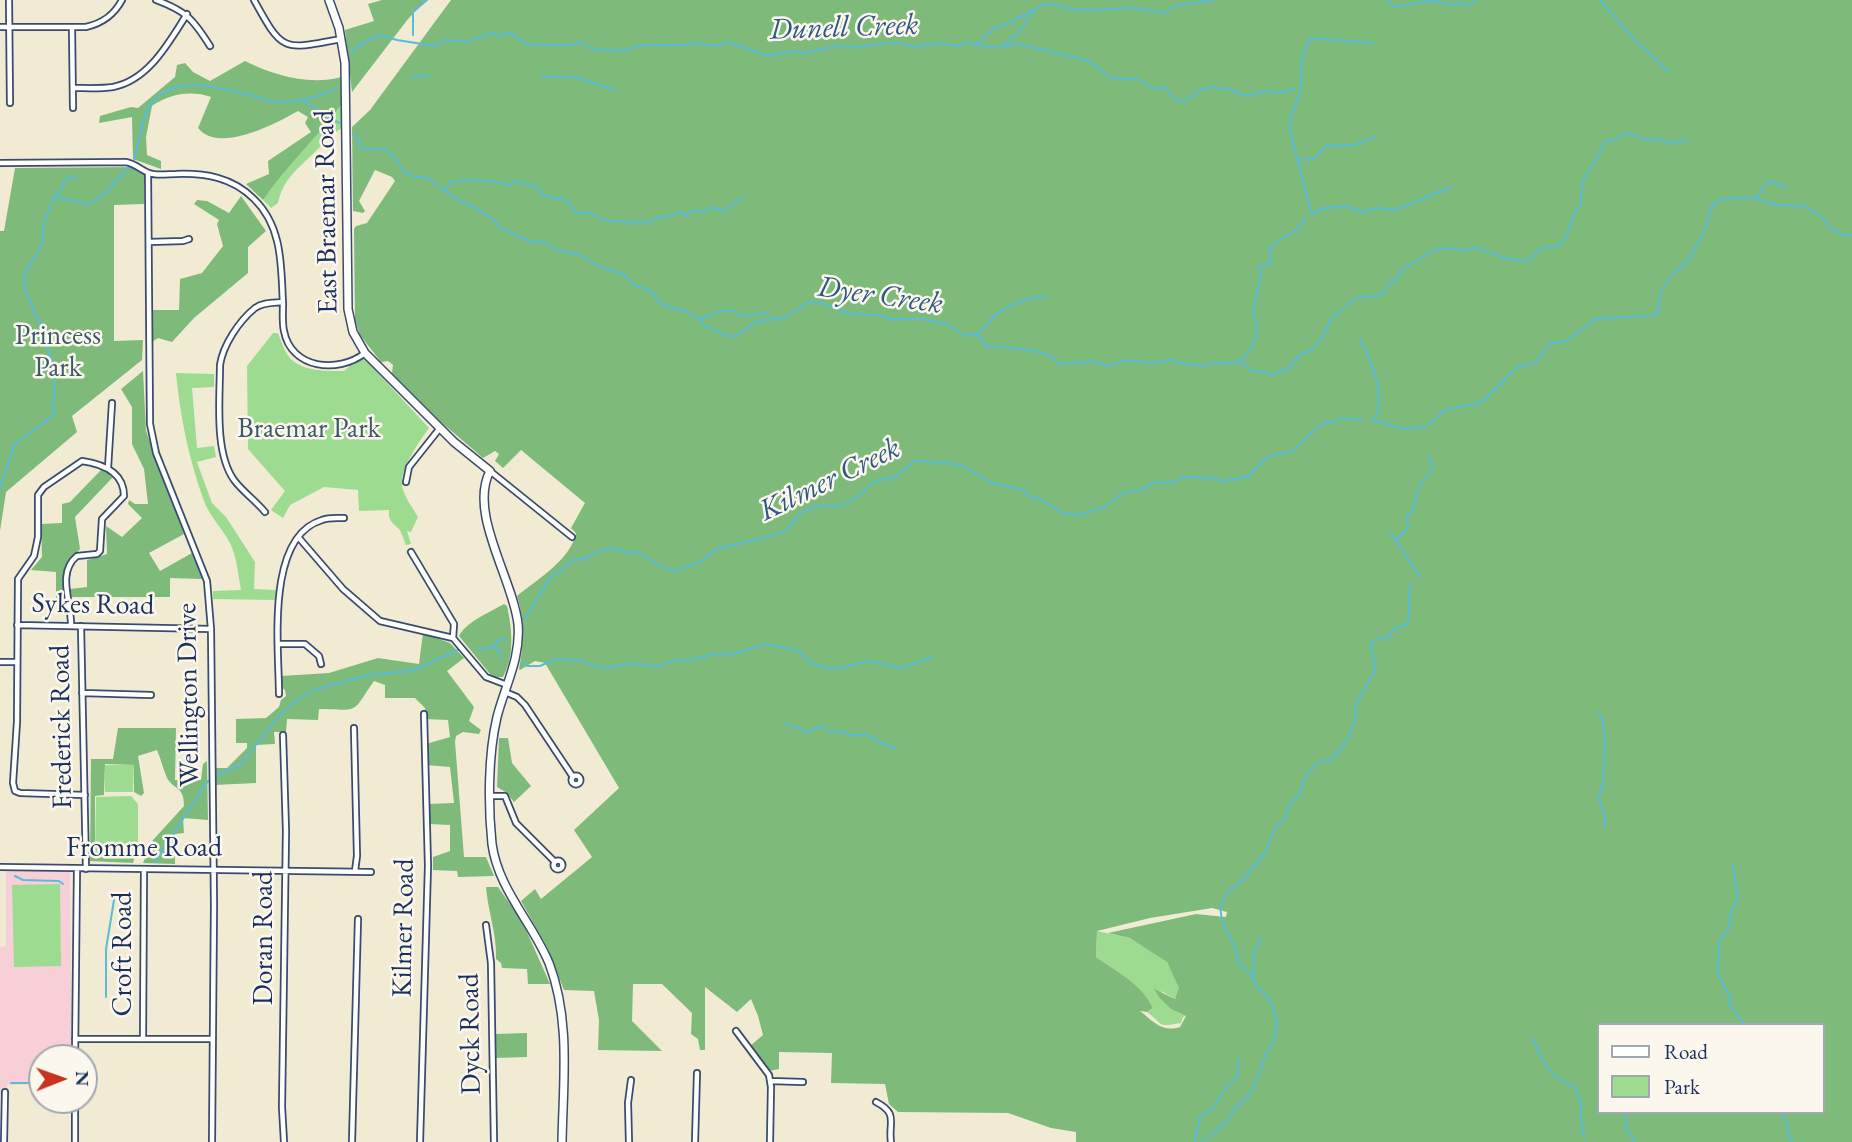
<!DOCTYPE html>
<style>
body{margin:0}
#map{position:relative;width:1852px;height:1142px;overflow:hidden;background:#f1ebd3;font-family:"EB Garamond",serif}
canvas{display:block}
.legend{position:absolute;left:1597px;top:1023px;width:228px;height:91px;box-sizing:border-box;background:#fbf7ec;border:2px solid #a1a7b3;margin:0;padding:9px 12px;list-style:none;font-size:21px;color:#1b2f5e}
.legend li{display:flex;align-items:center;gap:14px;height:35px}
.legend b{width:35px;border:2px solid #a1a7b3}
.north{position:absolute;left:28px;top:1044px;width:70px;height:70px;box-sizing:border-box;background:#fbf7ec;border:2px solid #a1a7b3;border-radius:50%;rotate:89deg;font-size:19px;font-weight:700;line-height:28px;text-align:center;color:#1b2f5e}
.north::after{content:'';display:block;margin:auto;width:24px;height:32px;background:#c8321e;clip-path:polygon(50% 0,100% 100%,50% 72%,0 100%)}
</style>
<div id="map">
<canvas width="1852" height="1142"></canvas>
<ul class="legend">
<li><b style="height:9px;background:#fff"></b>Road</li>
<li><b style="height:19px;background:#9ddb91"></b>Park</li>
</ul>
<div class="north">N</div>
</div>
<script>
const ctx = document.querySelector('canvas').getContext('2d');
ctx.lineJoin = 'round';
function paint(path, color) { ctx.fillStyle = color; ctx.fill(path, 'evenodd'); }
function stroke(path, color, width, dash) { ctx.strokeStyle = color; ctx.lineWidth = width; ctx.lineCap = dash ? 'butt' : 'round'; ctx.setLineDash(dash || []); ctx.stroke(path); }
function drawText(font, color, halo, rows, align = 'center') {
  ctx.font = font + ' "EB Garamond",serif'; ctx.lineWidth = 5; ctx.setLineDash([]); ctx.textBaseline = 'middle'; ctx.strokeStyle = halo; ctx.fillStyle = color; for (const [text, x, y, turn = 0] of rows) {
    ctx.save(); ctx.translate(x, y); ctx.rotate((+turn || 0) * Math.PI / 180); ctx.textAlign = isNaN(turn) ? turn : align; if (halo) ctx.strokeText(text, 0, 0); ctx.fillText(text, 0, 0); ctx.restore();
  }
}
const built = new Path2D(`
 M6,871H70L72,1058H42L41,1084L7,1085L6,1095H0V947L6,946Z`);
const green = new Path2D(`
 M342,104L343,127C331,135 323,144 313,154C296,170 283,180 278,203L271,208L263,200C287,166 317,137 342,104Z
 M273,333H278C281,340 283,348 287,354C298,372 326,371 344,371L358,359H365L429,428C419,442 405,462 402,479C400,492 412,506 418,517L411,532L407,531L411,544L406,545C404,541 402,533 399,529C392,522 388,521 389,510L359,511L358,490L324,487L290,505L283,518L271,510L285,491L248,449L247,366Z
 M176,373L214,374V387L192,388L197,448L214,446L216,457L197,462L212,503L226,517L255,562L254,589L276,590L275,600L213,599V591L241,590C238,575 237,557 230,543C222,528 210,517 204,501C189,460 180,416 176,373Z
 M105,765H134L133,792H105Z
 M131,796L138,804V852L95,853L96,797Z
 M60,884L61,966L14,967L12,885Z
 M1097,931L1130,938L1146,947L1167,962L1180,988L1175,999L1161,991L1171,1009L1186,1016L1183,1017L1181,1023C1157,1027 1165,1026 1147,1012L1153,1008C1141,983 1117,972 1096,957Z`);
const forest = new Path2D(`
 M382,0H426L408,19L352,92L345,30L374,21L368,4Z
 M451,0H1852V1142H1076V1132L1051,1128L1008,1113L898,1112L889,1104L885,1084L831,1083L832,1053L779,1052V1069L769,1071L750,1046L763,1035L758,1016L751,999L737,1012L705,987V1050H700L698,1039L691,1034L692,1013L662,984H633L632,1021L662,1051L598,1050L599,1020L594,991L564,990L547,947L521,901L535,889L541,899L592,857L574,830L619,788L545,663L535,661L520,670L519,669C524,643 525,621 517,596C538,579 571,559 576,533L571,528L585,503L521,450L503,468L495,461L499,454L495,451L483,458L441,422L392,373L393,365L388,361L381,362L360,335L355,320L354,229L356,226L367,223L395,181L392,177L375,170L359,201L365,211L363,213L353,211L352,127L370,110ZM1212,908L1227,912L1226,917L1196,914L1108,933L1130,938L1167,962L1179,988L1175,999L1154,989L1159,997L1171,1009L1186,1016L1180,1027C1162,1033 1153,1021 1140,1011L1147,1012L1153,1008C1141,983 1117,972 1096,957L1097,931L1150,918ZM1598,1025H1822V1112H1598Z
 M245,61C273,75 310,86 341,77L342,104C317,137 287,166 263,200L246,184L269,174L268,161L311,132L305,123L308,117L298,111C275,124 219,154 198,128L211,97C191,90 169,94 152,106L146,137L147,155L161,161V169L133,159L132,117L99,123L100,116L131,107L138,108L175,77L177,65L185,63L193,72L210,81Z
 M134,167L142,170L144,174V204L114,205V341L143,340L142,360L72,416L77,432L6,492L0,531V231H4L15,168Z
 M241,196L266,231L248,247V273L194,318L172,342L158,338L150,343V310H179L180,279L202,273L223,246L217,224L219,220L194,204L197,200L207,201L229,213Z
 M143,371L146,431L184,534L149,553L160,571L192,553L202,579L170,578V597H70V589L87,587V560L107,554L106,526L122,537L142,518L128,504L129,500L135,504H148L144,469L132,444V407L121,389Z
 M102,469L113,477L75,517L80,549C63,569 64,575 66,600L56,599V572L31,570L42,557L41,524L62,523V504L70,502Z
 M504,604L507,606C512,629 515,655 503,677H496L490,674L459,636C466,622 490,612 504,604Z
 M423,633L450,643L464,658L447,671L474,707L469,721L481,730L479,734L463,732L456,736L455,742L464,857H486L494,876L458,877L457,871L433,870V857L450,851V825L428,824L427,804L454,803L450,767L426,765V744L450,737L448,720L425,719V708L415,698H385V685L374,681C351,714 361,710 319,709L318,720L287,719L286,732H274L275,744L256,745V783L215,785L214,768H227L247,748V743H236V719L266,718L279,707L281,700L286,696L285,690L281,687V676L329,673L378,658L419,664Z
 M118,728H176L175,780H201L203,764L207,761L208,820L183,818L184,833L175,834V864L143,863L153,840L184,806C184,786 175,791 167,778C163,769 161,759 157,750L138,756L144,793L141,796L134,792V765L105,764L104,795L95,796V853H136L133,863L90,861L91,759H113Z
 M499,738H508L512,763L531,786L514,802L507,793L497,787Z
 M486,887H498L522,921L550,984H528L527,969L502,968L501,963L496,959C497,934 488,912 486,887Z
 M527,1033V1057L495,1058V1034Z`);
const stream = new Path2D(`
 M1387,0L1394,7L1429,1L1455,5L1461,2L1466,6L1476,0
 M1600,0L1633,38L1669,72
 M413,35V12L427,0
 M977,44L996,27L1009,23L1043,5L1055,4L1064,8L1086,10L1137,8L1165,13L1174,6L1214,0
 M1005,45L1020,30L1035,10
 M351,54L359,45L379,35L397,40L435,46L446,40L465,42L492,33L499,36L509,33L521,39L526,45C545,42 563,49 581,42L590,48L615,51L648,45H682L698,43L715,46L729,42L768,56L795,51L804,53L838,46L862,47L886,43H900L914,47L940,43L958,46L966,42L989,47L1010,46L1015,43L1089,61L1111,78L1137,79L1154,89L1165,87L1173,98L1182,101L1189,99L1199,91L1210,87L1231,90L1247,96L1266,91L1279,93L1295,89
 M542,76L578,78L615,90
 M411,77L429,75
 M1301,89L1302,56L1310,38L1373,43
 M1300,93L1290,119V131L1312,214L1326,208L1344,206L1363,212L1377,208L1394,210L1451,187
 M301,99L339,123
 M354,135L358,139L361,148L386,150L396,159L404,172L415,177H426L456,199L478,209L497,223L500,228L531,242L542,241L557,250L582,256L600,267L625,275L635,286L648,289L664,306L685,311L702,321L705,327C714,327 720,335 729,336C742,338 746,325 756,322C766,319 779,320 788,316C798,312 804,300 816,302C829,304 839,311 851,314L879,315L891,319H923L947,324L963,334L980,336L986,347C993,344 1043,351 1050,356C1054,358 1056,361 1059,364L1096,361L1106,366L1129,360L1149,363L1172,360L1180,363L1207,366L1214,362L1226,364L1230,362L1242,363L1252,371L1265,372L1271,375L1288,369L1302,353L1311,351L1321,340L1331,319L1342,309
 M134,160C139,145 143,112 151,103C178,72 221,89 254,96C261,98 268,101 275,102C295,103 321,97 338,87
 M1298,160L1314,159L1326,146L1355,145L1376,136
 M446,190L450,182C469,179 491,179 509,186L513,182H524L526,185L536,186L544,196H551L555,199L561,198L569,202L575,213H592L602,220L626,222L632,224L635,221L648,223C658,214 672,219 681,211L687,217L690,212L697,210L704,213L713,207L723,212L744,196
 M54,197L62,189L64,180L77,176
 M1756,198L1768,181L1786,187
 M1347,308L1348,304L1357,298L1382,295L1390,282L1397,280L1401,270L1425,256L1431,250L1448,248L1465,251L1475,247C1492,253 1511,263 1530,260L1541,248L1557,247L1566,237L1574,214L1581,204L1582,182L1602,150L1605,141C1626,141 1618,125 1645,140L1658,139L1669,143L1685,140L1688,142
 M699,319C718,314 724,304 742,316L769,313
 M974,335C986,329 992,315 1004,309C1017,303 1032,295 1046,298
 M1360,339C1371,359 1387,398 1374,420
 M1238,362C1254,351 1262,331 1253,313L1261,275L1259,267L1271,262L1270,246L1299,229L1305,217
 M1373,420L1403,429L1428,426L1445,410L1481,403L1516,368L1536,362L1550,344L1567,341L1595,319L1657,315L1660,293L1672,275L1688,261L1704,232L1711,208L1718,200L1750,197L1777,205L1805,206L1823,218L1830,228L1846,236L1852,235
 M0,488L15,444L55,414L52,404L55,394L53,367L43,331L25,290L24,274L42,245L44,222L54,197L89,204L104,194L130,166
 M1390,533C1398,543 1404,551 1410,562C1414,569 1418,570 1420,577
 M1396,540L1408,528L1407,516C1418,509 1414,499 1418,489C1422,480 1428,476 1433,469L1429,455
 M525,619L550,578L558,572L573,560L584,559L599,551L614,548L629,553L637,552L664,568L675,571L702,561L716,549L779,534L786,530L802,512L816,506H841L857,497L875,481L895,477L916,460L961,465L990,482L1025,491L1030,497L1040,499L1062,513L1078,515L1105,507L1124,492L1145,489L1151,483L1175,482L1184,477L1210,478L1222,481L1247,477L1269,456L1293,451L1321,424L1337,421L1342,418L1364,420
 M495,646L502,657
 M478,649L493,647L499,640L505,639
 M522,663L527,666H540L556,659L584,661L590,665L605,668L635,663L657,667L676,660H694L713,654H733L765,644L799,651L809,662L825,668H841L869,661L902,668L932,657
 M1599,713L1603,722L1605,738L1603,783L1599,799L1605,816V827
 M785,724L791,725L806,732L822,726L830,732L842,731L850,735H866L896,749
 M216,776L241,764L281,713L298,699L314,690L368,675L411,671L458,650
 M155,862L208,781
 M1733,865L1738,898L1731,912L1728,930L1719,941L1718,974L1729,995L1730,1006L1745,1025
 M15,876L23,880L59,881L63,884
 M1254,978V951L1261,938
 M106,997V949L114,900
 M1534,1039C1542,1063 1551,1079 1575,1087L1582,1104L1580,1116L1584,1136
 M11,1083H30L42,1077
 M1625,1112L1626,1128L1635,1142
 M1783,1112L1789,1130L1788,1135L1793,1142
 M1586,1141V1142
 M1195,1142L1200,1116L1212,1109L1228,1085L1234,1081L1237,1076L1239,1059
 M1201,1142L1226,1123L1233,1111L1250,1094L1258,1078L1265,1056L1273,1043L1277,1022L1271,1001L1256,985L1251,974L1239,964L1236,949L1222,921L1220,906L1229,890L1239,884L1266,852L1275,827L1284,821L1290,804L1300,794L1306,775L1320,761L1331,760L1347,741L1356,717L1355,707L1375,670L1371,644L1375,640L1390,636L1393,629L1407,625C1412,611 1406,596 1412,583`);
const street = new Path2D(`
 M9,0L10,103
 M156,0C186,11 193,19 210,46
 M254,0C283,53 283,50 341,39
 M0,27H86C103,23 114,15 122,0
 M72,28L73,108
 M73,88C86,88 100,89 113,87C149,80 169,42 187,14
 M0,163L126,162C136,164 141,170 149,173C156,176 168,174 176,174C205,173 232,177 254,199C283,227 281,267 283,304C283,312 282,322 284,331C291,369 338,374 365,353
 M148,173L150,424L156,453L207,581L211,629L214,904L212,1142
 M149,242L183,241L189,239
 M108,468L112,403
 M490,471L572,537
 M406,482L409,467L440,428
 M265,512C255,500 243,492 234,480C214,452 220,398 220,365C223,345 239,321 255,308C263,302 274,303 283,302
 M299,538L343,589L380,621L453,638L486,677L507,685
 M411,552L454,624L453,638
 M17,625L211,629
 M71,626C72,603 56,573 77,556L97,554L100,551L102,519L124,496C124,472 103,464 82,461L44,487L38,495V537L34,556L18,579L17,722L13,783L15,791L20,793L85,795
 M81,626L86,869
 M279,644H305L319,656L321,664
 M0,662H16
 M505,692L517,697L525,705L573,777
 M82,693L151,695
 M279,694C279,648 265,537 322,520C329,517 337,518 344,518
 M354,728L357,856L355,871
 M283,735L286,831L282,1107L284,1142
 M571.5 780a4.5 4.5 0 1 1 9 0a4.5 4.5 0 1 1-9 0Z
 M491,796H505L516,823L555,862
 M553.5 865a4.5 4.5 0 1 1 9 0a4.5 4.5 0 1 1-9 0Z
 M0,867L371,872
 M486,925L491,963L494,1142
 M736,1031L769,1075L771,1087L770,1142
 M75,1039H213
 M143,1039L144,869
 M75,1058L77,869
 M770,1081L803,1082
 M876,1102C899,1114 888,1122 891,1142
 M4,1142L5,1092
 M75,1142V1100
 M352,1142L358,919
 M420,1142L428,866L424,714
 M629,1142L628,1103L631,1080
 M695,1142L697,1073`);
const secondary = new Path2D(`
 M329,0L339,28L345,63L348,309L353,332L365,353L454,442L490,471C468,513 513,579 518,624C521,658 505,686 497,717C488,755 488,805 492,844C498,889 532,922 549,963C571,1020 563,1083 562,1142`);
const streetNames = [
 ["East Braemar Road",327,212,-91],
 ["Sykes Road",93,605,1],
 ["Wellington Drive",189,695,-91],
 ["Frederick Road",62,727,-91],
 ["Fromme Road",144,848],
 ["Kilmer Road",404,928,-89],
 ["Doran Road",264,938,-90],
 ["Croft Road",123,954,-90],
 ["Dyck Road",471,1034,-91]
];
const parkNames = [
 ["Princess",58,336],
 ["Park",58,368],
 ["Braemar Park",309,429]
];
const waterNames = [
 ["Dunell Creek",844,28,-2],
 ["Dyer Creek",880,296,8],
 ["Kilmer Creek",830,480,-26]
];
paint(built, '#f6cfd7');
paint(green, '#9ddb91');
paint(forest, '#7ebb7b');
stroke(stream, '#5abcd8', 2);
stroke(street, '#3b4b70', 8);
stroke(secondary, '#3b4b70', 10);
stroke(street, '#fff', 4.5);
stroke(secondary, '#fff', 7);
drawText('28px', '#1b2f5e', '#fbf7ec', streetNames);
drawText('28px', '#3c5a6b', '#fbf7ec', parkNames);
drawText('italic 30px', '#2e5983', '#fbf7ec', waterNames);
</script>
